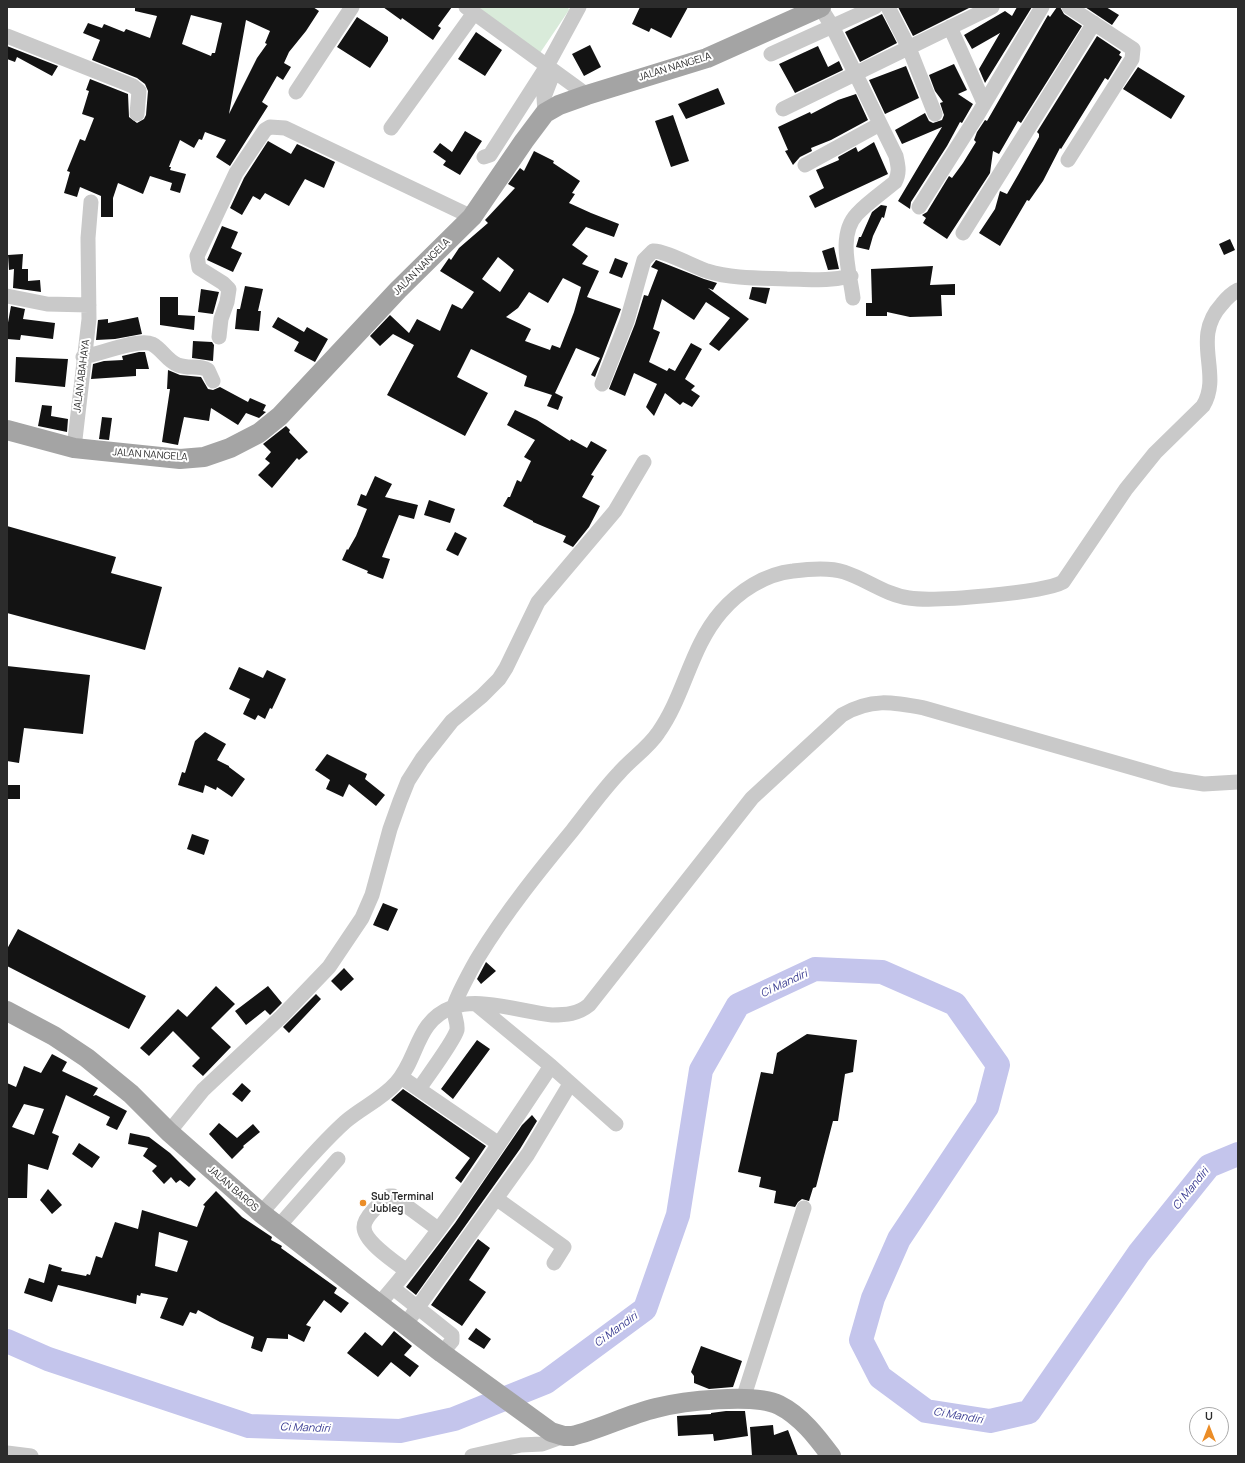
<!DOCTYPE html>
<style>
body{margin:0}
#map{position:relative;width:1245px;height:1463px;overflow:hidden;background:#fff;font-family:Manrope,sans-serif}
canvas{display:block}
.frame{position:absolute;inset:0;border:8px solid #2c2c2c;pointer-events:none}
.north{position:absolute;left:1189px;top:1407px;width:40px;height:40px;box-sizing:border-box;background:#fff;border:1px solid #ababab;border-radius:50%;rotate:0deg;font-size:11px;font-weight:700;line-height:16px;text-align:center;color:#2c2c2c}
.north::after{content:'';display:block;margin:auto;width:14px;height:18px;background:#eb8d27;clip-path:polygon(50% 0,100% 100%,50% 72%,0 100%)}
</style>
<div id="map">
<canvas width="1245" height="1463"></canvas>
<div class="frame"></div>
<div class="north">U</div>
</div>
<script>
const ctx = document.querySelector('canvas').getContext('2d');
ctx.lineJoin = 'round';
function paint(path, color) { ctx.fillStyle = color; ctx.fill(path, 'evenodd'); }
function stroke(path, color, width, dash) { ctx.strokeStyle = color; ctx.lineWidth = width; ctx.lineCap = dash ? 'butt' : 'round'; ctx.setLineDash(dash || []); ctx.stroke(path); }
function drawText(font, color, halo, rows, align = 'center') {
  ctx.font = font + ' Manrope,sans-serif'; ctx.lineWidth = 4; ctx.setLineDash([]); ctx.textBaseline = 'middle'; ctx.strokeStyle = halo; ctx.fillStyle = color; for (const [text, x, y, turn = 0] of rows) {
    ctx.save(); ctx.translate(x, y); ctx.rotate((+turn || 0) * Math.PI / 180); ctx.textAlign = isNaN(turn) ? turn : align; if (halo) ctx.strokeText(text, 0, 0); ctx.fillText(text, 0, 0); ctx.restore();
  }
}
const green = new Path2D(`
 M473,7H568L569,10L540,53Z`);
const river = new Path2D(`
 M7,1341L48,1359L249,1426L400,1431L454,1419L546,1382L645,1309L678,1215L701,1070L738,1005L815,969L882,972L955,1004L998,1065L987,1107L899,1239L873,1298L861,1340L880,1377L926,1411L990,1421L1029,1412L1139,1253L1209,1166L1238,1154`);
const building = new Path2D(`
 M135,7H313L319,11L306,31L289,52L284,63L291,67L283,80L277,76L262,102L268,106L230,166L216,157L226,140L205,132L202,140L199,139L194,148L180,140L169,167H171L170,170L186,174L180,193L170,190L172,183L150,176L143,194L118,183L113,198V217H101V196L80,187L77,197L64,193L70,172L67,171L80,139L85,141L94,118L82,114L89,91L86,90L90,79L128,94L129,117L137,123L144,119L146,115L148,91L145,84L137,78L92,60L100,40L83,33L88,23L102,28L104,24L124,32L126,29L150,38L157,16L135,11ZM191,15L222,23L215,53H212L211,56L182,44ZM246,20L270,31L265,43L267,44L257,58L229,114Z
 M383,7H452L438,26L441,28L433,40L402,18L401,20Z
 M640,7H688L671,38L651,28L649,32L632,24Z
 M898,7H971L913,36Z
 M1017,7H1032L985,83L979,69L1000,33L972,49L964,35L1005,11L1012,16Z
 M1057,7H1060L1064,14L1082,26L1021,123L1018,121L999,154L993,151L990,173L947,239L923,223L926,218L922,215L927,212L949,176L952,178L963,163L976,142L974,140L977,132L985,120L987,121L1048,15L1050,17Z
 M1085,7H1106L1119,15L1112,25Z
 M882,14L897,43L860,62L845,32Z
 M357,17L388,37V41L370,68L337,47Z
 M476,32L502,50L485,76L458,59Z
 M1097,36L1121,52L1119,55L1122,57L1108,80L1105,78L1061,149L1060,148L1043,181L1029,201L1027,200L1000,246L979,233L995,209L1000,191L1007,194L1018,175L1039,137V134L1037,132Z
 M590,45L601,67L584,76L572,54Z
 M7,46L58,66L52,76L17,57L15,62L7,59Z
 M818,46L828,67L839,61L843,70L795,93L779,64Z
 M954,64L967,90L958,94L973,104L962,123L960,122L947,146L911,202L910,209L898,201L942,127L902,144L895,130L925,113L929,121L933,123L942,120L944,115L940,103L943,102L935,91L929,75Z
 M906,66L919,98L885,114L869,80Z
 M1138,67L1185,96L1171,119L1123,89Z
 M718,88L725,104L686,119L678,104Z
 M856,94L868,120L831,140L811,148L812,151L800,157L793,165L785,151L788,150L778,127L810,112L811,114L838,100Z
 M673,115L689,161L671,167L655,121Z
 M465,131L482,141L460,175L443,165L446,161L433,152L440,143L452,152Z
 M268,141L291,154L297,144L335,162L324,188L305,179L289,206L265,193L260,200L253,196L242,215L230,208L244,178Z
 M874,142L888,174L815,208L809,196L824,188L816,170L839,160L838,157L856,147L858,152Z
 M534,151L554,161L553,163L580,181L572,193L575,194L569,203L591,213L619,224L614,237L586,227L572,245L588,256L582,264L599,271L587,297L621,309L595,377L591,375L600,358L576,348L555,393L563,397L558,410L547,406L552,395L524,386L527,376L471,349L457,377L488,393L465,436L387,395L414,345L393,334L380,346L370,336L390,315L409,333L417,319L440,331L452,304L462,309L474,292L440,271L449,258L451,260L459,248L488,223L485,220L515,188L508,184L520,168L524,171ZM498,257L514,270L500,292L482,279ZM563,278L581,287L574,312L560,348L552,345L550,350L525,341L531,329L506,317L518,308L529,292L548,303Z
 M881,205L887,206L884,218L882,217L873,236L869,250L856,247L859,237H861L872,212Z
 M222,226L238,232L231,248L242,253L233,272L207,260Z
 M1230,239L1235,250L1224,255L1219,244Z
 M834,247L839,269L828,270L822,251Z
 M23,254L22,269H28V281L40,280L41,292L13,288L14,269L9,270L8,255Z
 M615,258L628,263L622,278L609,273Z
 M656,260L704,279L717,283L713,290L708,288L749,319L719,351L709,344L730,318L706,302L694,320L662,299L653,329L660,332L649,362L667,371L669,368L675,371L691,343L702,349L685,379L695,386L691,390L700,396L692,407L683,402L680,405L665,393L654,416L646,407L657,384L634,373L625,396L609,389L635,324L644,295L648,296L658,270L651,267Z
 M933,266L930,285L955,284V295H941L942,316L910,317L887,312V316H866V303H872L871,269Z
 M245,286L263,289L258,311H261L259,331L235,329L237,309H240Z
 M752,287L770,288L766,304L749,299Z
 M201,289L219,292L213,314L198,312Z
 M160,297H178V315L195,316L194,330L160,325Z
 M11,306L25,309L23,319L55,323L53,339L21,335L20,340L7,339V328Z
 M138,317L142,334L115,339L96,340L98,320L108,319V323Z
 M278,317L304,332L307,327L328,339L315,362L294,351L299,342L272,327Z
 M193,341L212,342L214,345L213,361L192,358Z
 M139,352H145L149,369H136V376L91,379L93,364L104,361L123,360L122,356Z
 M16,357L68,359L65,387L15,382Z
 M168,370L180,375L201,377L208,389L213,390L220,387L248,402L250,398L266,405L263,411L266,412L259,418L246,413L238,425L211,408L209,421L184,417L178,445L162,442L170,389H167Z
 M42,405L52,406L51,416L68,419L67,432L38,426Z
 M515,410L537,420L570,441L571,439L587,448L591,441L607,450L591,475L594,476L582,497L600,506L589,527L573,547L563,542L566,536L533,522V521L503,506L508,497H510L517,480L521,482L531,461L524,457L535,440L507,425Z
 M102,417L112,418L109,440L99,439Z
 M286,426L290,430L289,432L308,452L299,460L297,458L272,488L258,475L270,463L265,459L271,452L263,444Z
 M375,476L392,484L385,497L418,505L414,519L399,515L382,557L390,559L383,579L367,573L368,571L342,560L347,549L348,550L356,536L367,509L357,505L361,494L366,496Z
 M429,500L455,509L450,523L424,515Z
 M7,526L116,557L111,573L162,587L145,650L7,613Z
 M455,532L467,538L458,556L446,550Z
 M7,666L90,675L83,734L24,728L19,763L7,761Z
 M239,667L263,678L267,670L286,679L272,709L270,708L265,719L258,715L255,720L243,714L250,699L229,689Z
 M205,732L226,744L217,760L229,766V767L245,779L232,797L217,787L216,790L205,785L203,793L178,785L182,772L185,773L195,741Z
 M327,754L367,774L365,779L385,795L376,806L349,784L343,797L326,789L330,780L315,770Z
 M7,785H20V799H7Z
 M192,834L209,840L204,855L187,849Z
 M383,903L398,909L388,931L373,925Z
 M18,929L146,996L129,1029L7,966V949Z
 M486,962L496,971L481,984L477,979Z
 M344,968L354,979L341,991L331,981Z
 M216,986L235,1004L211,1028L231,1047L203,1076L192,1066L200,1058L173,1031L149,1056L140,1048L178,1009L187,1017Z
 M268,986L282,1003L270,1015L265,1010L246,1025L235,1011Z
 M316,994L321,999L289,1033L283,1027Z
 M807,1034L857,1040L853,1072L845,1074L838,1121H833L816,1187L813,1188L809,1201L802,1199L798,1202L795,1207L774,1203L776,1191L759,1187L761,1177L738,1172L761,1072L773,1074L777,1053Z
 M477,1040L490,1049L453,1099L441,1089Z
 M52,1054L67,1062L62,1071L98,1088L93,1096L96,1095L127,1111L117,1130L106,1125L110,1117L66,1095L52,1133L59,1136L48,1170L28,1164L27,1198H7V1083L16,1087L24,1066L41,1073ZM24,1104L44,1109L34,1135L12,1127Z
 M242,1083L251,1091L242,1102L232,1094Z
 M403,1089L486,1146L461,1183L455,1178L470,1158L391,1100Z
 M532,1115L537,1121L520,1149L416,1295L406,1287L455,1223L522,1125Z
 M219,1123L237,1138L253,1124L260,1132L243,1146L244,1147L232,1159L209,1134Z
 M130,1133L149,1137L170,1153L196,1179L189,1187L180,1180L176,1183L171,1177L164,1184L152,1171L157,1166L143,1156L148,1148L128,1144Z
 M79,1143L100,1157L92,1168L72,1154Z
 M48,1189L62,1205L52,1214L40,1200Z
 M216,1191L242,1217L272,1237L271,1240L282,1246L281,1248L337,1288L334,1293L349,1303L341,1313L324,1300L306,1325L311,1327L304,1342L288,1334V1339L267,1338L262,1352L251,1348L254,1337L220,1322L198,1310L196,1314L190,1312L183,1326L160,1318L168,1298L141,1293L140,1296L137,1295L136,1304L58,1285L52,1302L24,1293L29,1278L44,1283L49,1264L62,1268L61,1271L86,1276L87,1274L90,1275L96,1256L102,1258L115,1222L138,1229L142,1210L197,1227L205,1206L203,1205ZM159,1232L188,1241L177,1272L155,1266Z
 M478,1239L490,1248L469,1280L486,1292L462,1326L431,1305Z
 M476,1328L491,1339L484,1349L468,1339Z
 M394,1331L412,1346L404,1355L419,1366L410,1377L391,1362L378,1377L347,1353L365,1332L382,1346Z
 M701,1346L742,1361L733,1387L709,1389L694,1383V1376L691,1372Z
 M726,1411H745L748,1436L714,1441L713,1434L678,1436L677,1416L711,1414V1413Z
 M773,1425L774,1435L788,1430L798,1456H752L750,1427Z`);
const minor = new Path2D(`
 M466,7L587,95
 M820,7L832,26L896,156C898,165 900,173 895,182C883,192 868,202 857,214C837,235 850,273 853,298
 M888,7L909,48L935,114
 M950,27L984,103
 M7,36L133,86L139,91L137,114
 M771,54L875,7
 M296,92L352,7
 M783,109L992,7
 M545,113L544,97L554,71
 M391,128L474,13
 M484,157L490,155L547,66L579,7
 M1068,160L1132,59L1133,49L1069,7
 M805,165L880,124
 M919,207L977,116L1042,7
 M963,233L1094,23
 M7,296L47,304L89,305
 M219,337L221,319L227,302L229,289L223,283L199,268L197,256L236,173L265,130L270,127L285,128L472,217
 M83,357C100,354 139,338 152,344C162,349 167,361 178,365C188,369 199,365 208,370L213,381
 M602,384L627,321L644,260L653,251C663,250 695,267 707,271C733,279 760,278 787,279C811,279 825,282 851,276
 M74,448L89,319L88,238L91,202
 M476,1004L551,1066L616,1124
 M401,1077L499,1144
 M419,1089C427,1077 454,1041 457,1030C458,1022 453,1014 454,1007C455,999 474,964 479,956C506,912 539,871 572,831C587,812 602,791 619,773C631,759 648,748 658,733C685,695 690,648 721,612C739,591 765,574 793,571C808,569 829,567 844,572C866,579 886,595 909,598C934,602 1043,593 1063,582L1126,489L1155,453L1203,406C1223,373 1190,339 1222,304C1226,299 1232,293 1238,290
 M169,1132L203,1090L281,1017L329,967L362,918L372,895L390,829L400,801L408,781L422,759L452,721L482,696L499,679L506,668L538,602L615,511L644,462
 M497,1199L564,1247L554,1263
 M261,1213C288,1183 315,1149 345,1122C361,1108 382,1099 396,1083C419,1058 415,1021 453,1007C480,997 523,1012 552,1015C566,1015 578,1014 589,1005L752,798L842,715C871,698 892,702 924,708L1172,779L1204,784L1238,782
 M278,1227L338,1159
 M407,1271C395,1262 364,1242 364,1227C364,1217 382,1201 389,1196H393L438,1229
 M393,1288L452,1335V1341L442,1353
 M379,1304C443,1231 497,1147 551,1066
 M405,1325L528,1154L570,1084
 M743,1399L804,1208
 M7,1453L31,1456
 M472,1456L521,1445L542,1444L564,1436`);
const major = new Path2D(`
 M7,430L74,448L180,459L204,457L230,448L259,433L280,416L398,290L472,217L524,141L545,113L559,105L587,95L707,58L821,7
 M7,1011L54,1036L87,1058L131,1094L169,1132L261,1213L442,1353L551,1432L564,1436H572C601,1429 627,1415 656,1408C683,1401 754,1393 779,1405C801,1416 817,1437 831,1456`);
const markers = [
 [363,1203,4,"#eb8d27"]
];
const streetNames = [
 ["JALAN NANGELA",675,67,-17],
 ["JALAN NANGELA",422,267,-45],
 ["JALAN ABAHAYA",82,376,-83],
 ["JALAN NANGELA",150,455,4],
 ["JALAN BAROS",233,1189,41]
];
const poiNames = [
 ["Sub Terminal",371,1197],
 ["Jubleg",371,1209]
];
const waterNames = [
 ["Ci Mandiri",784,984,-25],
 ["Ci Mandiri",1191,1189,-51],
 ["Ci Mandiri",616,1330,-36],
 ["Ci Mandiri",958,1416,10],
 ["Ci Mandiri",305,1428,2]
];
paint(green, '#d9ebda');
stroke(river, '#c4c5ec', 24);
paint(building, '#131313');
stroke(minor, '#c9c9c9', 15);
stroke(major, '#a4a4a4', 20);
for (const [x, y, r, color] of markers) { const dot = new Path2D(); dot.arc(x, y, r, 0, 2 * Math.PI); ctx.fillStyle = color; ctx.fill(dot); stroke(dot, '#fff', 1.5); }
drawText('10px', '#2c2c2c', '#fff', streetNames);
drawText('bold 10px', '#2c2c2c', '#fff', poiNames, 'left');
drawText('italic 11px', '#383a90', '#fff', waterNames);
</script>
